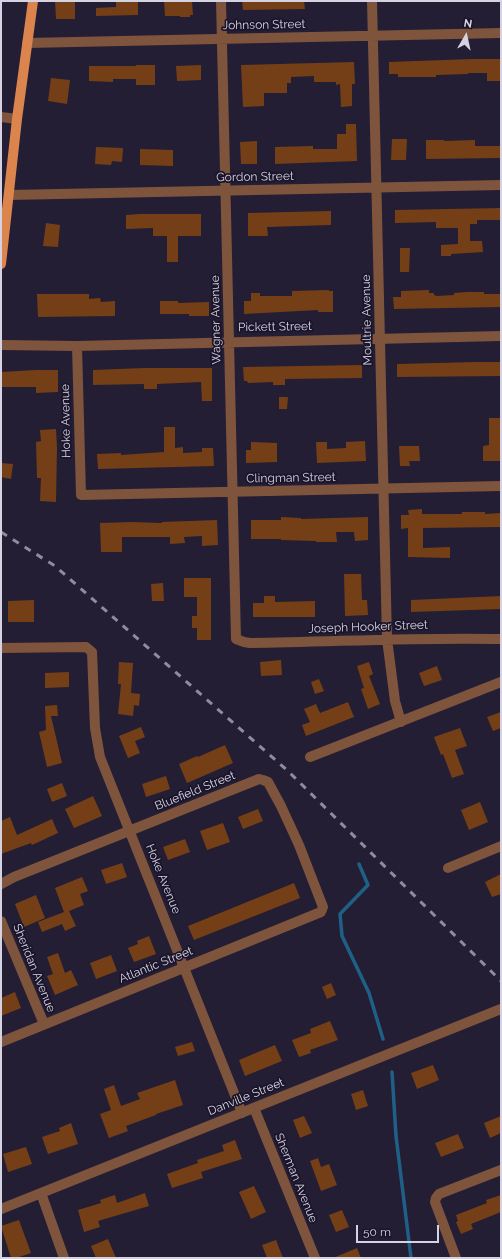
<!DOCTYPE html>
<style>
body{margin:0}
#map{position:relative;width:502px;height:1259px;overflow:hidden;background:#231e34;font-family:Raleway,sans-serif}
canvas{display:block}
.frame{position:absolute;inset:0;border:2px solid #d5d2e1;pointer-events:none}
.north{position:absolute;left:446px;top:16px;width:40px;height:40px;-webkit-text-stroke:3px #1a152a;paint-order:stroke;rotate:9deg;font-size:11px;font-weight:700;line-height:16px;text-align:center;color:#d5d2e1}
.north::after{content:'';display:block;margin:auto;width:14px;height:18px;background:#d5d2e1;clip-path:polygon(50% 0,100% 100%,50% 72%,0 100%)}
.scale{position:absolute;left:356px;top:1225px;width:83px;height:18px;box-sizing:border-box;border:2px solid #d5d2e1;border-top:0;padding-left:5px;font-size:12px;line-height:14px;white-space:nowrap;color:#d5d2e1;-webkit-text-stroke:3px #1a152a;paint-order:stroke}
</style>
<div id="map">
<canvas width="502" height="1259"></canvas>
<div class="frame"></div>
<div class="north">N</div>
<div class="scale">50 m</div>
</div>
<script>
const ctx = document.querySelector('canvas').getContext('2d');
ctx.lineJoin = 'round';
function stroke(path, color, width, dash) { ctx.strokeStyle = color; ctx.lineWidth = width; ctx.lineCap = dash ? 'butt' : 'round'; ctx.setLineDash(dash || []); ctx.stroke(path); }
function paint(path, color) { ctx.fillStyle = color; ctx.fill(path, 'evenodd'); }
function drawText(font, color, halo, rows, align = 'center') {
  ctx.font = font + ' Raleway,sans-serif'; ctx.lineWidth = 3.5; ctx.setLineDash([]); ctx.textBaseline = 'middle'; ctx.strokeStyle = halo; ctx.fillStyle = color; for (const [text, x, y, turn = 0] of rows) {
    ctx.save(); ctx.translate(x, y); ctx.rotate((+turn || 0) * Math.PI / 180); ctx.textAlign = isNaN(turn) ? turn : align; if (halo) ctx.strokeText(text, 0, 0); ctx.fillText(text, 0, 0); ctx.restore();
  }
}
const stream = new Path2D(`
 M359,864L368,885L340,914L342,936L369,993L383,1039
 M392,1072L396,1136L411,1258`);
const building = new Path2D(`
 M55,1H75V19H56Z
 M164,1H192L193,15H190V17H180V16H165Z
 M242,1H304L305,9L243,10Z
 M116,2H138V15L96,16V8L116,7Z
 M472,59H501V81H487V73H468V74L436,75V77H398V74H389V62Z
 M354,62L355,84H352V106L341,107L340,84L336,85V82H314V76L291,77V83H287V93H264V106L243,107L241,65Z
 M136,65H155V85H136V79H113V82L89,81V66H136Z
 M201,65V80L177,81L176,66Z
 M51,78L70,80L67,104L48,101Z
 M346,124H356L357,161L275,164V147L313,146V149H337V134H346Z
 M392,139H407L406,160H391Z
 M426,140H444V141L475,140V146H501V158L426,159Z
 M257,141V164H241L240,142Z
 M96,147L123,148L122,162L112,161L111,165L95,164Z
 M140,149L173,150V166L140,165Z
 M501,208V220H477V224H470V241H482L483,252L451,254V256H441V245L458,244V228H436V222L395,223V210Z
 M331,211V225L267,227L268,236H248V213Z
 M139,214H201V236H178V262H167V236H153V228L126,229V215Z
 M46,223L60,225L58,247L43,246Z
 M400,248H410L409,272H400Z
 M329,290V291H333V312H318V310L244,314V301H251V293H260V296H292V291Z
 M429,290V293H434V295L437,296L454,295V293L467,292H484V294H501V307L394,309L393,297H401V291Z
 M37,294H89V299L100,298L101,302L115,301V316L38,317Z
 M160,301H178V303L209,302V316H189V314H160Z
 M476,362H501V376L397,377V364Z
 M362,365V378L285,379V385H273V382L248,383L247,381H244L243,367Z
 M144,368H212V401H202L201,382L157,384V389H144V384L93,385V370Z
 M36,370H58V392L36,393V387H1V372Z
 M279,397H288L287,409H279Z
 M489,418H501V461H483V446L489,445Z
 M164,427H175V448L183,447V453L202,452V448H213L214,466L98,469L97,454L121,453V455L164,452Z
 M56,429L57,448L56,502L40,501L41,478H37L36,442L41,441L40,430Z
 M365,441L366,461L317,463L316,442H327V449L346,448V442Z
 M251,442L277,443V462L246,463V450H251Z
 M399,446H419L420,461H409L410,466H400Z
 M1,463L13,464L11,479L1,477Z
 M422,509V514H462V512H485V514L501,513V527L423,528V548L450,547V558L408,557V528L401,529V515H409L408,510Z
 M281,517L301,518V519L368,517V540L355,541L354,532H336L337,542H316V541L281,540V539H251V520H281Z
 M217,520L218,545L202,546V536L184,537L185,543L170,544V537H122V552H101L100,523L132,522L162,523V522Z
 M344,574H361L362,600H367L368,615L345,616Z
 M184,578H211V640H197V628H192V616H197V597H184Z
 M163,583L164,601H152L151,584Z
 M264,596H275V602L315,601V617H253V603H264Z
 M501,596V609L411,612V600Z
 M34,600V622H8V601Z
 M281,660L282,675L261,676L260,662Z
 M119,662L133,663L131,693L140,694L139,706L134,705L133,716L118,714L121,684H118Z
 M369,662L373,674L369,676L380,704L368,709L361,689L364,688L357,666Z
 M437,666L442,680L424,686L419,673Z
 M69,672V687L45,688V673Z
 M319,679L324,691L315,694L311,682Z
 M348,702L354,717L306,736L302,725L310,722L304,709L316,704L320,713Z
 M57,705L58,716H51L62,763L47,767L39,732L46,730L45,706Z
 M501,712V728L493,731L487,717Z
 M141,727L145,737L135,741L140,753L128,758L119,736Z
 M460,728L467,746L455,750L464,774L452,778L443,754L441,755L434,737Z
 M225,745L233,763L187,783L179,764L197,756L198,757Z
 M166,776L170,789L146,797L142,784Z
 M62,783L67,796L52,802L47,789Z
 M93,796L102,816L74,828L65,809Z
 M480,802L488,822L469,830L461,810Z
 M258,809L263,821L243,829L238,817Z
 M10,817L17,835L52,819L58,833L32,845L31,843L1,854V821Z
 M223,823L230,842L207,850L200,831Z
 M185,839L190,852L168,860L163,847Z
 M122,863L127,877L106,884L101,870Z
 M501,874V894L492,897L485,882Z
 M82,877L88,891L80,894L84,905L69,911L76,926L65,931L62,924L42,932L38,922L64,912L55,888Z
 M294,883L300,898L194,940L188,926Z
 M36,895L45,918L24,927L15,904Z
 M149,936L156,954L134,962L128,948L138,944L137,941Z
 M58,953L65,973L71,970L78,985L55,995L47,976L53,974L47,957Z
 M111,955L117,971L96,979L90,963Z
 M331,983L336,995L327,999L322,987Z
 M15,992L21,1008L1,1016V998Z
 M330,1021L338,1040L310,1050L311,1053L299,1057L292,1040L311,1033L310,1029Z
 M192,1042L195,1051L178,1056L175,1047Z
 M275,1045L282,1061L245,1076L239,1060Z
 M433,1065L439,1080L417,1089L411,1073Z
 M175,1080L183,1105L156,1114V1115L126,1126L128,1131L109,1138L100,1114L111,1110L104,1089L114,1085L121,1106L140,1099L137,1093Z
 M363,1090L368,1106L356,1110L351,1094Z
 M304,1116L312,1133L300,1138L293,1120Z
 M501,1116V1133L490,1138L484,1123Z
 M71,1123L78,1144L48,1154L42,1137L60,1131L59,1128Z
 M458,1134L464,1148L441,1157L435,1143Z
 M235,1140L242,1159L201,1172L203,1178L172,1188L167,1174L198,1163L197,1160L224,1151L222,1145Z
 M26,1147L32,1164L8,1172L3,1154Z
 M318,1158L321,1167L329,1164L337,1185L321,1191L310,1161Z
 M254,1186L266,1212L251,1219L239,1192Z
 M145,1193L149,1206L98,1221L100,1227L84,1232L78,1210L101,1203L100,1200L115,1195L117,1203Z
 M501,1195V1212L471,1224L473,1229L461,1234L456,1222L458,1221L456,1215L487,1203L486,1200Z
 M342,1210L349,1227L336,1232L329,1215Z
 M19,1220L31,1253L16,1258H11L1,1226Z
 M108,1239L116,1258H96L91,1246Z
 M276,1240L283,1258H267L262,1245Z
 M357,1248L361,1258H333Z`);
const minor = new Path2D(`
 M221,1L236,639L244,642L250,643C334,642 417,637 501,639
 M372,1L387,639L395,701L401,722
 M27,43L501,33
 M1,117L17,119
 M9,195L501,185
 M1,345L77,346L501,336
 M77,346L81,495L501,486
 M1,648L86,647L92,652L95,728L100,757L242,1113
 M310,757L501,682
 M448,868L501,846
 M1,884L14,877L259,779L263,780L268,782L281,806L299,845L323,907L321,912L1,1042
 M1,921L44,1024
 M254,1108L315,1258
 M41,1193L64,1258
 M1,1209L501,1009
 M456,1258L435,1202L436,1198L439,1194L501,1170`);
const major = new Path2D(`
 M1,264L17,119L33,1`);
const rail = new Path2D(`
 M1,532L55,566L288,771L501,981`);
const streetNames = [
 ["Johnson Street",264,25,-1],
 ["Gordon Street",255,177,-1],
 ["Wagner Avenue",216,320,-91],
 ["Moultrie Avenue",367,320,-91],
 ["Pickett Street",275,327,-1],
 ["Hoke Avenue",66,421,-91],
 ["Clingman Street",291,478,-1],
 ["Joseph Hooker Street",368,627,-2],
 ["Bluefield Street",195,791,-22],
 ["Hoke Avenue",163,879,68],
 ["Atlantic Street",156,965,-22],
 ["Sheridan Avenue",34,968,68],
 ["Danville Street",246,1097,-22],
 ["Sherman Avenue",296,1178,68]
];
stroke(stream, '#1f6087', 3.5);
paint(building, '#743f17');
stroke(minor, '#7f543c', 10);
stroke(major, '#db844e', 10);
stroke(rail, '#908c9e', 3, [7, 7]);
drawText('12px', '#d5d2e1', '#1a152a', streetNames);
</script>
